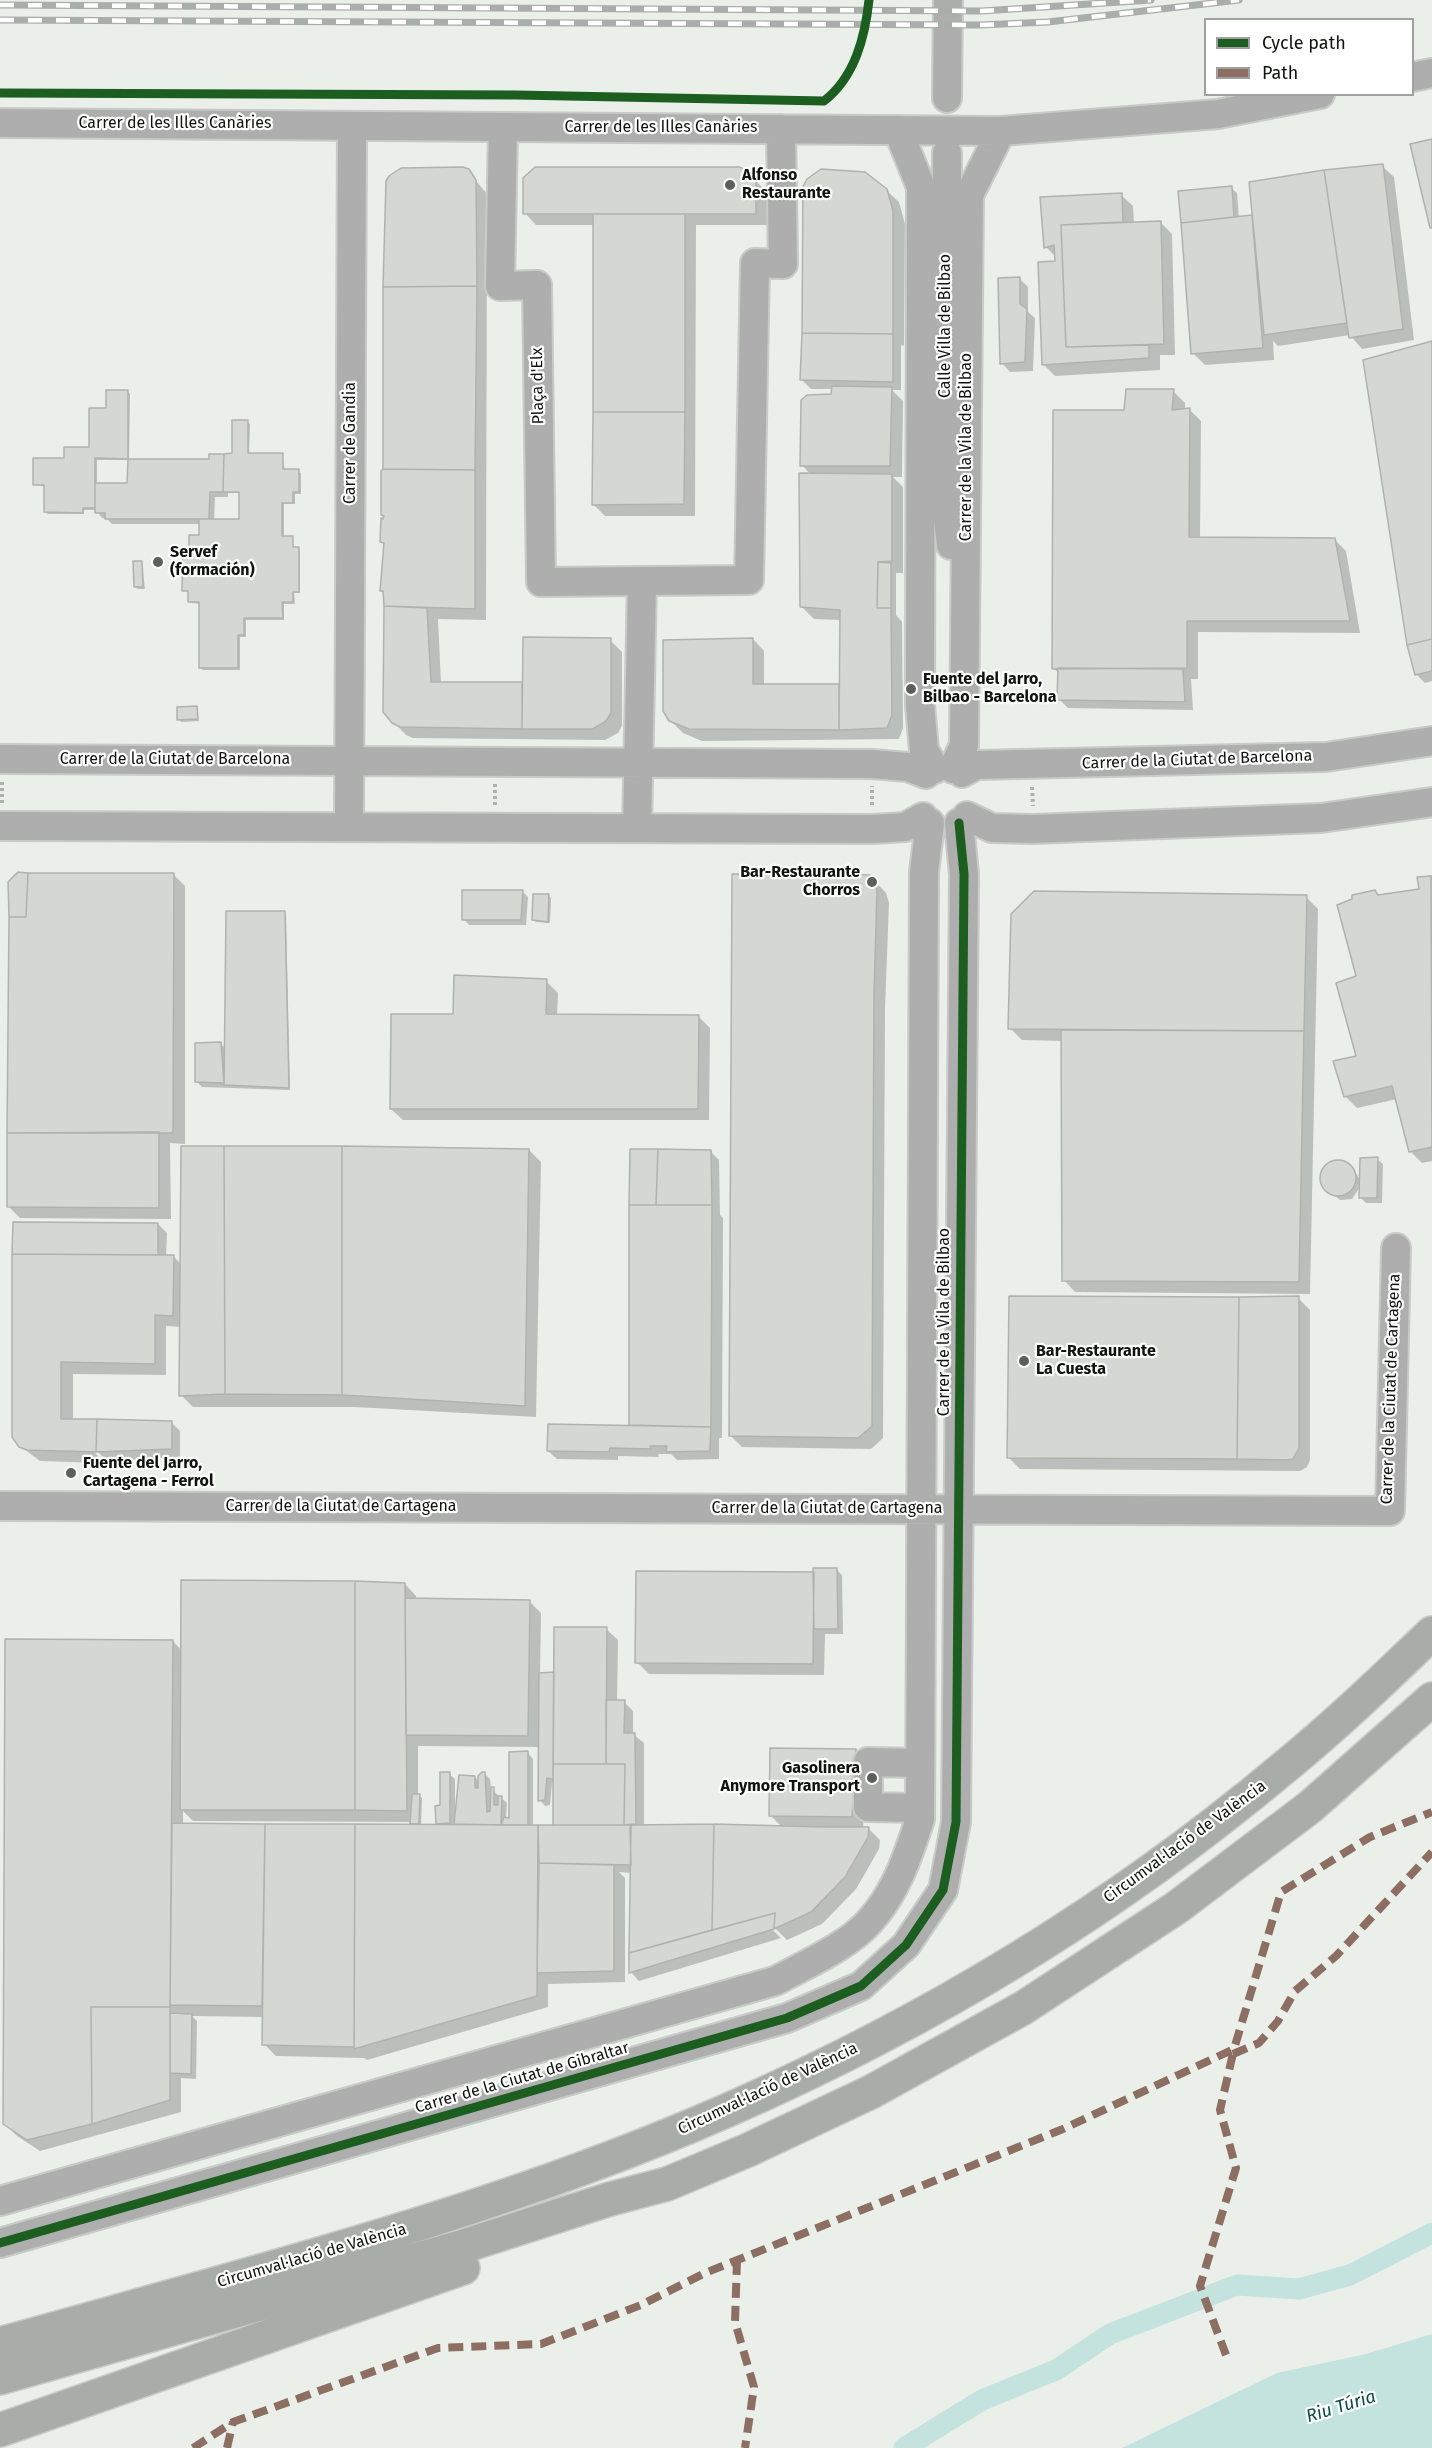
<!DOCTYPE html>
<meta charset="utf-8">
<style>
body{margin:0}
#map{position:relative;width:1432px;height:2448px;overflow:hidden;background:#eaefea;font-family:"Fira Sans",sans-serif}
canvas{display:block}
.legend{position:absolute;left:1204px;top:18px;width:210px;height:78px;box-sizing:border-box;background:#fff;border:2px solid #9fa09f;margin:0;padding:8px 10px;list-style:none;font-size:18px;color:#0f120e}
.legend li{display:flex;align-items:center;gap:12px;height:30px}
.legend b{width:30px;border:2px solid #9fa09f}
</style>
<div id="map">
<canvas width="1432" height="2448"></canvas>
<ul class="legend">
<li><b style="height:8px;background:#1b5e20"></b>Cycle path</li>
<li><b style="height:8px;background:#8d6e63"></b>Path</li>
</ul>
</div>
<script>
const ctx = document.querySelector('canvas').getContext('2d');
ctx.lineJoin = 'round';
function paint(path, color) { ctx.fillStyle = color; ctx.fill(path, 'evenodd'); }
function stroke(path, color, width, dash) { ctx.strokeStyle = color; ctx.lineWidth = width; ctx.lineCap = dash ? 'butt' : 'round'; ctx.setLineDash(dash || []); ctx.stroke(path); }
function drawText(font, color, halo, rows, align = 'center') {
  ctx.font = font + ' "Fira Sans",sans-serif'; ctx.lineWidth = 4.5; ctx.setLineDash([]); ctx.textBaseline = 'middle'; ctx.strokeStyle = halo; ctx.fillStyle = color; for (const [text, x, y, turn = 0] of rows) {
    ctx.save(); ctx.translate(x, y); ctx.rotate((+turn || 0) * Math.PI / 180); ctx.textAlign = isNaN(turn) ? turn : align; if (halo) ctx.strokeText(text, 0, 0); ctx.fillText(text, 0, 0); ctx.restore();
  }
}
const water = new Path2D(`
 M1432,2334V2448H1122L1277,2373L1366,2354Z`);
const shadow = new Path2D(`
 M1382,166L1394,177L1414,340L1362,349L1350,335L1278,346L1273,341L1274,360L1205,365L1193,353L1179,193L1231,188L1237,193L1239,218L1254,216Z
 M468,171L487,194L486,620L438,619L441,683L524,684L610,640L622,652V726L618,733L605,740L413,738L406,735L384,712L385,606V594L381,591L385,545L381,542L385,517L382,514Z
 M750,174L767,193V225H696L695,516H605L593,504L594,225H536L525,213Z
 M886,190L899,202L905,224L904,346L901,345V390H892L903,401L902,477H893L903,487V573H896V615L902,622L903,728L899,739L702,741L683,733L670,720L753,639L764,651V686L840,685L841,620L814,619L802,607L811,475L802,465L833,389H811L802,380Z
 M1121,195L1133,206L1134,223L1160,222L1172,234L1175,355H1160V370L1055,376L1043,364L1057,262V258L1046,247L1042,198Z
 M1019,278L1028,287V312L1035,318L1033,371L1010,372L1002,363Z
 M1432,343V681L1425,683L1416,674Z
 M1173,391L1185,403V410L1189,409L1201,421L1200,538L1334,539L1346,551L1360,633L1198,632V679H1191L1193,710L1068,708L1059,699L1060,674L1053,668L1126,412Z
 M128,392L130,394L129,460H210L234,455L247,422L250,424L249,455H282L285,471L301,473V494H295V504H284V538H292L294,549L300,551V593H294L295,604H284V620H246V637H240V670H203L201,668V604L192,603L190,592L184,590L190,548L200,537V524H112L106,518H102L96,510H84V514H48L45,512L46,487L35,484L65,459L90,448L107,410ZM97,460H129V485H97ZM228,493H240V521H214L215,497H228Z
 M142,562L145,589H138L135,586Z
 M196,707L199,721L181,722L179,719Z
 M173,874L185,886V1144L170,1143L171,1219L20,1218L8,1206Z
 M1432,875V1161L1422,1163L1410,1151L1397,1099L1357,1108L1345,1096L1358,1057V977L1375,891L1380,897L1421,891L1419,878Z
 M870,876L886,893L889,903L885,1008L883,1438L871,1449L742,1447L730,1435Z
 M522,891L528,897L526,925H469L464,919Z
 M548,895L551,898L550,923L536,922L534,920Z
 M1306,897L1318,909L1310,1294L1075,1292L1064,1280L1063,1041L1022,1040L1010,1028Z
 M284,912L286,915L290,1090L202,1087L196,1081L221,1044L226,1049Z
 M546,981L558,993L557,1016H698L710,1028L709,1120H403L391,1109L454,1016Z
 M529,1150L541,1162L536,1417L355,1407H193L181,1395V1327L166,1326V1375L73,1374V1420L172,1423L180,1431V1457L107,1461L92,1446L90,1448L105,1463L40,1461L20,1446L14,1254L158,1224L167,1233L166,1257H174L182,1265Z
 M631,1151H710L719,1160L720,1215L723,1218L722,1438H719V1459L677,1460L671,1454H658L659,1457L618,1456V1460L557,1459L548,1451L630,1427Z
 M1377,1159L1383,1164L1382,1203H1366L1360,1197V1187L1352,1199L1340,1200L1324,1187L1321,1175L1329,1164L1341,1161L1356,1173L1361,1182Z
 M1298,1298L1310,1310V1460L1307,1467L1300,1471L1020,1469L1008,1457Z
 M836,1569L842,1575L843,1634H825L824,1675L649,1674L637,1662L815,1573Z
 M405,1584L416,1596V1600L529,1601L541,1613L540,1674H553L606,1629L618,1640L617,1702H624L633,1711V1734L644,1743V1826L782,1827L771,1816L856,1751L868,1763L863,1828H868L880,1840L879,1849L856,1889L822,1924L787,1940L775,1928H771L781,1938L639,1981L631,1972L632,1873L619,1872L625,1878V1982L548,1984V2007L367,2060L364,2058L276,2056L264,2044V2017L192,2016L197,2021L196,2079L181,2078V2112L40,2151L17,2136L5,2124L173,1641L182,1651ZM418,1746L540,1747V1800L545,1806L550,1805L552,1783H554V1826H533V1759L528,1753L511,1819H506L507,1803L491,1789L490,1779L485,1774L479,1782L475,1777L455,1811V1779L449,1774L437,1823L440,1826H421L422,1798L418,1796ZM183,1811L193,1821L412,1822L414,1826L183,1824Z`);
const canal = new Path2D(`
 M904,2448L982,2400L1056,2370L1110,2334L1237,2285L1299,2289L1350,2275L1432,2233`);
const building = new Path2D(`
 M1432,139V228H1430L1410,144Z
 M1383,164L1403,329L1349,338L1324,170Z
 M463,167L469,169L476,180L477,286L383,287L386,181L389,176L401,168Z
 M535,167H739L751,172L756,180V214H523V178Z
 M821,169L865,172L887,189L893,211V334L802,333L803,186L807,179Z
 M1324,170L1347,323L1264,335L1249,182Z
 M1232,186L1234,217L1181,223L1178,191Z
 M1122,193L1123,222L1061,225L1066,347L1149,345V358L1042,365L1038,262L1055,261L1054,245L1044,248L1040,197Z
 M593,214H685V412H593Z
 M1252,215L1263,348L1191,354L1181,223Z
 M1161,221L1164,344L1066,347L1061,225Z
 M1020,277V304L1027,309L1025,362L1000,364L998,278Z
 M477,286L475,470L383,469V287Z
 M802,333L893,334V382L800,380Z
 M1432,341V639L1407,645L1363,360Z
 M832,386L892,387L890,466H800L801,400L807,395L831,394Z
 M1126,389H1174L1172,410L1190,408L1189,537L1335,538L1350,621H1187V668L1052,669L1053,410H1124Z
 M106,390H128V459L95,458V508H83V513L44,512V485H33V458H64V447H89V408H106Z
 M593,412H685L684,504L592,505Z
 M232,420H248V453H283V469H299V492H293V503H282V536H293V547H299V592H293V602H282L283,618H244V635H238V668H199V602H188V591H182L183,547H189V535H199V519H239V492H223L224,454L232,453Z
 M209,454H224L223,492H210L209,519H105V513H95V483H127L128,459H209Z
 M383,469L475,470V609L384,606L383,591H380L384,543L380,542L381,518L383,519L384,516L381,515V471Z
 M799,473L892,474V561L878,562L877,608H891L892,715L887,728L839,730L840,610L800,607Z
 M133,561H142L143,587H134Z
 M878,562L891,563V608H877Z
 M384,606L427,608L431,682H522V729L400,727L392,723L383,712Z
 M523,637L611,638V713L606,721L593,729H522Z
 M753,638V684H839V730L689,729L669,721L663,711V640Z
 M1432,639V671L1415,675L1407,645Z
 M1058,668L1183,669L1185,702L1057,700Z
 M197,706L198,719L177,720V707Z
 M18,872L28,873L26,917H9L8,882Z
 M28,873H174L173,1133H7L9,917H26Z
 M732,874L870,875L875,880L877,891L874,995L872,1426L858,1438L729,1436Z
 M1431,876L1432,1147L1409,1152L1392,1086L1344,1097L1333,1061L1356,1056L1336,983L1356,976L1337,905L1352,899V895L1375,890L1378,895L1419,889L1417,877Z
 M462,890H523L521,920H462Z
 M1034,891L1307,895L1304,1031L1008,1029L1011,914Z
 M533,894H549L548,922L532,920Z
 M226,911H285L289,1088L224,1085Z
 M454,975L547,979L546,1014L699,1015L698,1109H390L391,1014H453Z
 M1061,1030L1304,1031L1299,1282L1062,1281Z
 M221,1042L224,1083L195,1082V1043Z
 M159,1132V1208L7,1207V1133Z
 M181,1146H224L225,1394L179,1396Z
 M224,1146H342V1395L225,1394Z
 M342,1146L529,1149L525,1406L342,1395Z
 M630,1149H658L656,1205H629Z
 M658,1149L711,1150L712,1205H656Z
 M1378,1157L1377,1198H1359L1360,1158Z
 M1320 1178a18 18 0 1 1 36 0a18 18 0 1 1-36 0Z
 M629,1205H712L711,1427L629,1425Z
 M13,1222L158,1223V1255L12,1254Z
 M12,1254L174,1255L173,1316L155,1315V1364L61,1362V1419H97L96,1452L27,1450L19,1447L12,1437Z
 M1009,1296L1239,1297L1237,1459L1007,1458Z
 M1299,1296V1448L1293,1459L1288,1460L1237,1459L1239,1297Z
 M97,1419L172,1421V1449L96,1452Z
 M548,1424L711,1427L710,1451L666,1452L667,1446H650L651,1449L610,1448L609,1452L547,1451Z
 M813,1568H837L838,1629H814Z
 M636,1571L814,1572L813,1664L635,1663Z
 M181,1580L355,1581V1810H180Z
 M355,1581L405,1583L407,1811L355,1810Z
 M405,1598L530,1600L528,1736L406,1735Z
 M554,1627H607L606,1764H553Z
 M5,1639L173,1640L170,2007H91L92,2124L27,2140L3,2124Z
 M554,1672L553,1779L547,1778L545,1800L538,1801L539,1673Z
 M606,1700H625L624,1733H635L636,1824L624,1825L625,1764H606Z
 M770,1748L856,1749L852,1817L769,1816Z
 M528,1751V1825H501L504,1817L509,1818V1752Z
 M553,1764H625L624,1825H553Z
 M440,1772H450V1823L436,1824L435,1806L440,1805Z
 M482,1772H485L487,1812L490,1811L491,1787H494V1805H498V1796H502L501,1825L454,1824L459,1775L475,1776V1788H478V1776Z
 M412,1794H420L419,1824H410Z
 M172,1823L265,1824L262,2006L170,2005Z
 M265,1824H355L354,2047L262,2045Z
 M355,1824L538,1825L537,1996L354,2049Z
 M714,1824L712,1930L629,1953L631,1825Z
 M714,1824L822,1827H869L868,1837L845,1877L811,1912L774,1929L775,1913L712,1930Z
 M538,1825H630L631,1865L539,1863Z
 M539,1863L614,1865V1971L537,1973Z
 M775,1913L774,1929L629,1973V1953Z
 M91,2007H170V2100L92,2124Z
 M170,2013L192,2014L191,2074L170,2073Z`);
const path = new Path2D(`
 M495,784V806
 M1032,787L1033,806
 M2,803V781
 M872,805V786`);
const minor = new Path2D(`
 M1412,77L1432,73
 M947,98L948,0
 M0,123L1001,131L1218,114L1320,94
 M503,127L500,286L537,285L541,582L749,580L755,263L783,264L781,129
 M898,130L921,187L920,705L924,750L935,769
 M947,153L946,500L951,545
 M0,759L872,764L908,767L926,774
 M953,769L964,745L969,195L1001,131
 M962,773L977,765L1326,757L1432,741
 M967,816L992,828L1033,829L1321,818L1432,802
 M0,826L872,829L905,827L923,817
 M349,827L352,126
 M637,828L642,581
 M0,1506L1390,1511L1396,1248
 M920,1763L868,1762V1807L920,1808
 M0,2201L775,1981C803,1966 848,1946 869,1922C896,1893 908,1856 920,1819L924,872L930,823
 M0,2243L787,2018L861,1986L906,1945L943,1890L956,1822L964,874L959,823`);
const highway = new Path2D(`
 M0,2344C245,2275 494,2213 728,2110C926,2023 1115,1909 1281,1770C1334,1727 1383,1680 1432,1633
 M0,2378L464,2246L610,2199L667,2184L748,2150L871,2092L1023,2008L1176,1908L1310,1807L1432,1699
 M0,2430L463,2268`);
const rail = new Path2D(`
 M0,5L982,11L1151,0
 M0,20L980,25L1048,22L1239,0`);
const quiet = new Path2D(`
 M1233,2054L1259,2043L1278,2021L1295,1991L1336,1956L1432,1852
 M737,2260L735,2322L754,2387L745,2448
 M1226,2355L1200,2286L1236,2168L1220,2110L1234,2049
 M193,2448L233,2422L438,2348L541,2344L641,2305L705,2273L1063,2129L1234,2049L1281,1892L1370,1837L1432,1812
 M227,2448L233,2422`);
const cycleway = new Path2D(`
 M0,93L516,95L824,101C855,77 865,37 869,0
 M0,2243L787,2018L861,1986L906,1945L943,1890L956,1822L964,874L959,823`);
const markers = [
 [730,185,6,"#5c5f5b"],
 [158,562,6,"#5c5f5b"],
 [911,689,6,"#5c5f5b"],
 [872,882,6,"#5c5f5b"],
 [1024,1361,6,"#5c5f5b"],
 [71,1473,6,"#5c5f5b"],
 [872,1778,6,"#5c5f5b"]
];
const streetNames = [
 ["Carrer de les Illes Canàries",175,124],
 ["Carrer de les Illes Canàries",661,128],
 ["Calle Villa de Bilbao",946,326,-90],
 ["Plaça d'Elx",538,386,-91],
 ["Carrer de Gandia",351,443,-90],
 ["Carrer de la Vila de Bilbao",967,447,-90],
 ["Carrer de la Ciutat de Barcelona",175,760],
 ["Carrer de la Ciutat de Barcelona",1197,760,-2],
 ["Carrer de la Vila de Bilbao",945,1322,-90],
 ["Carrer de la Ciutat de Cartagena",1391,1389,-88],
 ["Carrer de la Ciutat de Cartagena",341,1507],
 ["Carrer de la Ciutat de Cartagena",827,1509],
 ["Circumval·lació de València",1185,1842,-36],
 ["Carrer de la Ciutat de Gibraltar",522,2078,-16],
 ["Circumval·lació de València",768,2089,-25],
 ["Circumval·lació de València",312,2256,-16]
];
const poiNames = [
 ["Alfonso",742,176],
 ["Restaurante",742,194],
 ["Servef",170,553],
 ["(formación)",170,571],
 ["Fuente del Jarro,",923,680],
 ["Bilbao - Barcelona",923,698],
 ["Bar-Restaurante",860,873,"right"],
 ["Chorros",860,891,"right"],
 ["Bar-Restaurante",1036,1352],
 ["La Cuesta",1036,1370],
 ["Fuente del Jarro,",83,1464],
 ["Cartagena - Ferrol",83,1482],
 ["Gasolinera",860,1769,"right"],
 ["Anymore Transport",860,1787,"right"]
];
const waterNames = [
 ["Riu Túria",1341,2407,-17]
];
paint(water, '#c4e3de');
paint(shadow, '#0003');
stroke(canal, '#c4e3de', 21);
paint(building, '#d4d7d2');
stroke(building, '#b0b2ae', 1.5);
stroke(minor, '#c8cbc8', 32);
stroke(highway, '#c8cbc8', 36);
stroke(path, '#aeb1ae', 4, [3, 3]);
stroke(minor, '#adaead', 28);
stroke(highway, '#a9ada9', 33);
stroke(rail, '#aaaeaa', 7);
stroke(rail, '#fff', 4.5, [14]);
stroke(quiet, '#8d6e63', 8, [15, 8]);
stroke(cycleway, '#1b5e20', 9);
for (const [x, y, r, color] of markers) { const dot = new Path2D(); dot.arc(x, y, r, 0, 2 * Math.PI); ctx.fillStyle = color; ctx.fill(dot); stroke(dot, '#fff', 2); }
drawText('16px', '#0f120e', '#fff', streetNames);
drawText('bold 16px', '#0f120e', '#fff', poiNames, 'left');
drawText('italic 18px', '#094a46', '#fff', waterNames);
</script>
